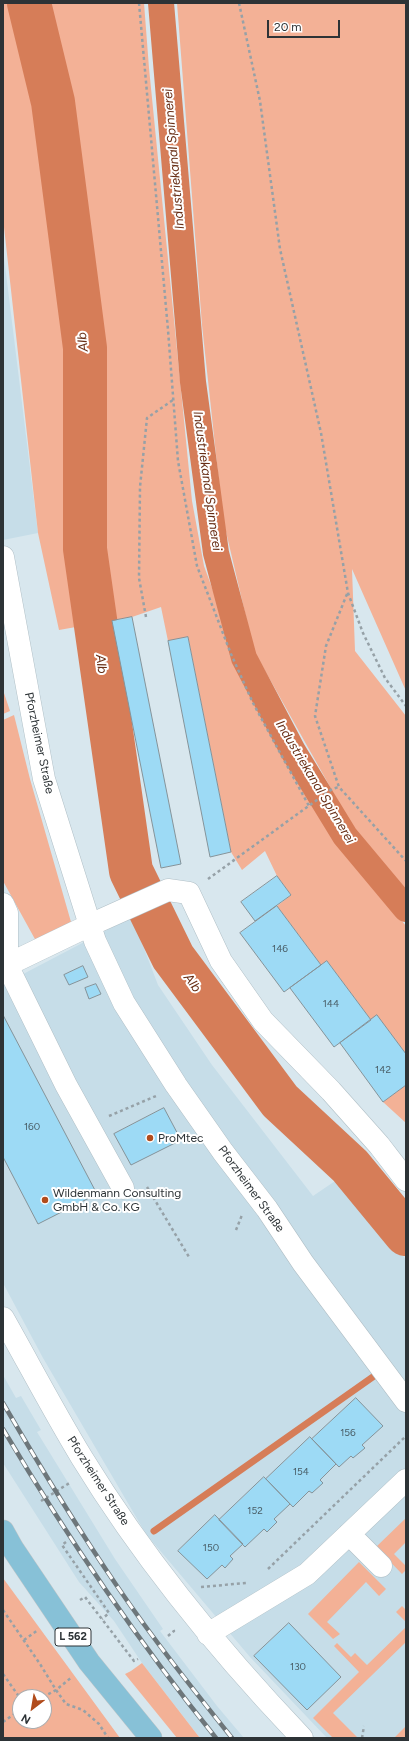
<!DOCTYPE html>
<meta charset="utf-8">
<style>
body{margin:0}
#map{position:relative;width:409px;height:1741px;overflow:hidden;background:#d8e7ee;font-family:Figtree,sans-serif}
canvas{display:block}
.frame{position:absolute;inset:0;border:4px solid #2d3336;pointer-events:none}
.north{position:absolute;left:12px;top:1689px;width:40px;height:40px;box-sizing:border-box;background:#fff;border:1px solid #abadaf;border-radius:50%;rotate:211deg;font-size:11px;font-weight:700;line-height:16px;text-align:center;color:#2d3336}
.north::after{content:'';display:block;margin:auto;width:14px;height:18px;background:#b14c1c;clip-path:polygon(50% 0,100% 100%,50% 72%,0 100%)}
.scale{position:absolute;left:267px;top:20px;width:73px;height:18px;box-sizing:border-box;border:2px solid #2d3336;border-top:0;padding-left:5px;font-size:12px;line-height:14px;white-space:nowrap;color:#2d3336;-webkit-text-stroke:3px #fff;paint-order:stroke}
</style>
<div id="map">
<canvas width="409" height="1741"></canvas>
<div class="frame"></div>
<div class="north">N</div>
<div class="scale">20 m</div>
</div>
<script>
const ctx = document.querySelector('canvas').getContext('2d');
ctx.lineJoin = 'round';
function paint(path, color) { ctx.fillStyle = color; ctx.fill(path, 'evenodd'); }
function stroke(path, color, width, dash) { ctx.strokeStyle = color; ctx.lineWidth = width; ctx.lineCap = dash ? 'butt' : 'round'; ctx.setLineDash(dash || []); ctx.stroke(path); }
function drawText(font, color, halo, rows, align = 'center') {
  ctx.font = font + ' Figtree,sans-serif'; ctx.lineWidth = 4; ctx.setLineDash([]); ctx.textBaseline = 'middle'; ctx.strokeStyle = halo; ctx.fillStyle = color; for (const [text, x, y, turn = 0] of rows) {
    ctx.save(); ctx.translate(x, y); ctx.rotate((+turn || 0) * Math.PI / 180); ctx.textAlign = isNaN(turn) ? turn : align; if (halo) ctx.strokeText(text, 0, 0); ctx.fillText(text, 0, 0); ctx.restore();
  }
}
const built = new Path2D(`
 M3,249L38,533L3,540Z
 M132,917L158,985L212,1065L313,1196L344,1175L406,1260V1738H327L250,1657L146,1534L43,1358L3,1283V978L6,983Z
 M3,1375L16,1398L21,1396L41,1430L37,1432L115,1559L163,1629L160,1631L217,1706L244,1738H200L142,1663L114,1621L79,1582L3,1463Z`);
const green = new Path2D(`
 M3,3H144L149,68L192,501L204,566L232,642L266,719L323,821L406,926V1054L377,1016L371,1020L327,961L321,965L277,906L291,895L277,876L265,851L242,870L231,852L188,637L168,641L161,607L132,617L59,630L38,533L3,218Z
 M177,3H406V691L352,569L355,651L406,716V893L352,826L254,651L223,519L202,325Z
 M3,690L10,711L3,714Z
 M14,715L30,779L71,922L36,941L3,881V720Z
 M406,1085V1123L383,1102Z
 M406,1518V1542L394,1554L406,1566V1570L402,1574L376,1547Z
 M359,1562L386,1589L379,1596L366,1582L327,1622L340,1634L333,1639L308,1614Z
 M3,1578L120,1738H3ZM20,1697H44V1721H20Z
 M402,1606L406,1610V1622L396,1612Z
 M406,1627V1642L333,1713L358,1738H333L313,1718L359,1672L334,1646L337,1643L351,1657L355,1653L367,1665Z
 M142,1663L196,1733L200,1738H177L125,1674L131,1671Z
 M406,1726V1738H394Z`);
const stream = new Path2D(`
 M154,1531L377,1374`);
const canal = new Path2D(`
 M161,3L193,382L216,553L244,658L293,751L345,836L406,909`);
const river = new Path2D(`
 M29,3L53,102L85,348V549L131,871L173,957L280,1101L350,1166L406,1234`);
const building = new Path2D(`
 M132,617L181,864L161,868L112,621Z
 M188,637L231,852L210,857L168,641Z
 M277,876L291,895L255,921L241,902Z
 M277,906L321,965L284,992L240,933Z
 M327,961L371,1020L334,1047L290,988Z
 M83,966L88,977L69,985L64,975Z
 M96,984L101,994L89,999L85,988Z
 M3,1015L97,1194L38,1224L3,1157Z
 M377,1015L406,1054V1085L383,1102L340,1043Z
 M164,1108L181,1140L131,1165L114,1134Z
 M356,1398L383,1426L362,1445L365,1448L353,1458L351,1456L339,1467L312,1439Z
 M310,1437L336,1464L320,1480L323,1483L312,1493L309,1491L293,1507L266,1479Z
 M264,1477L290,1504L274,1519L277,1522L267,1532L264,1529L245,1547L219,1520Z
 M215,1515L243,1544L230,1556L233,1559L225,1568L222,1565L207,1579L178,1551Z
 M289,1623L341,1677L307,1710L254,1656Z`);
const path = new Path2D(`
 M139,3L168,330L178,461L197,566L231,654L253,703L309,806
 M239,3L260,101L280,249L321,433L348,593L363,633L385,678L406,706
 M347,594L326,646L315,716L339,787L406,861
 M146,617L139,578L140,487L147,418L173,400
 M208,879L332,789L339,787
 M109,1116L156,1096
 M147,1187L189,1257
 M236,1230L242,1215
 M41,1501L71,1482
 M66,1542L62,1545L109,1613L102,1619
 M268,1569L406,1436
 M201,1587L246,1583
 M80,1600L85,1597L134,1661L138,1659
 M3,1610L40,1664L56,1690L66,1704L83,1710L99,1724L108,1738
 M168,1636L174,1631L173,1629
 M24,1640L38,1630
 M3,1674L20,1698
 M43,1697L56,1690L72,1677
 M3,1722L20,1710
 M362,1738L364,1726`);
const minor = new Path2D(`
 M3,557L44,779L95,941L124,1003L176,1085L223,1152L267,1209L303,1263L406,1401
 M3,904L7,913V965L90,925L168,890L189,893L221,961L263,1021L331,1091L379,1145L406,1180
 M7,965L66,1085L123,1188
 M3,1318C29,1364 54,1412 82,1458C144,1559 220,1652 302,1738
 M349,1534L381,1566
 M208,1634L307,1574L406,1480`);
const major = new Path2D(`
 M3,1531L13,1549L89,1662L151,1738`);
const rail = new Path2D(`
 M3,1403C39,1465 76,1526 117,1586C153,1639 192,1688 232,1738
 M3,1429C67,1537 137,1640 216,1738`);
const markers = [
 [150,1138,4,"#b14c1c"],
 [45,1200,4,"#b14c1c"]
];
const numberNames = [
 ["146",280,949],
 ["144",331,1004],
 ["142",383,1070],
 ["160",32,1127],
 ["156",348,1433],
 ["154",301,1472],
 ["152",255,1511],
 ["150",211,1548],
 ["130",298,1667]
];
const shields = [
 [73,1637,36]
];
const shieldNames = [
 ["L 562",73,1637]
];
const streetNames = [
 ["Pforzheimer Straße",39,743,78],
 ["Pforzheimer Straße",251,1189,54],
 ["Pforzheimer Straße",98,1481,57]
];
const poiNames = [
 ["ProMtec",158,1138],
 ["Wildenmann Consulting",53,1193],
 ["GmbH & Co. KG",53,1207]
];
const waterNames = [
 ["Industriekanal Spinnerei",174,159,-95],
 ["Alb",83,342,-95],
 ["Industriekanal Spinnerei",207,481,82],
 ["Alb",101,664,82],
 ["Industriekanal Spinnerei",315,782,59],
 ["Alb",192,983,53]
];
paint(built, '#c6dde8');
paint(green, '#f3b196');
stroke(stream, '#d67d58', 7);
stroke(canal, '#d67d58', 26);
stroke(river, '#d67d58', 44);
paint(building, '#9ddaf5');
stroke(building, '#859399', 1);
stroke(minor, '#b0bfc6', 23);
stroke(major, '#c4c6c7', 23);
stroke(path, '#96a1a7', 2.5, [3, 3]);
stroke(minor, '#fff', 22);
stroke(major, '#87c1d7', 22);
stroke(rail, '#6d767a', 4.5);
stroke(rail, '#fff', 3, [9]);
for (const [x, y, r, color] of markers) { const dot = new Path2D(); dot.arc(x, y, r, 0, 2 * Math.PI); ctx.fillStyle = color; ctx.fill(dot); stroke(dot, '#fff', 1.5); }
drawText('10px', '#495d66', null, numberNames);
for (const [x, y, w] of shields) { const box = new Path2D(); box.roundRect(x - w / 2, y - 9, w, 18, 3); ctx.fillStyle = '#fff'; ctx.fill(box); stroke(box, '#2d3336', 1); }
drawText('bold 11px', '#2d3336', null, shieldNames);
drawText('12px', '#2d3336', '#fff', streetNames);
drawText('12px', '#2d3336', '#fff', poiNames, 'left');
drawText('italic 13px', '#682e15', '#fff', waterNames);
</script>
